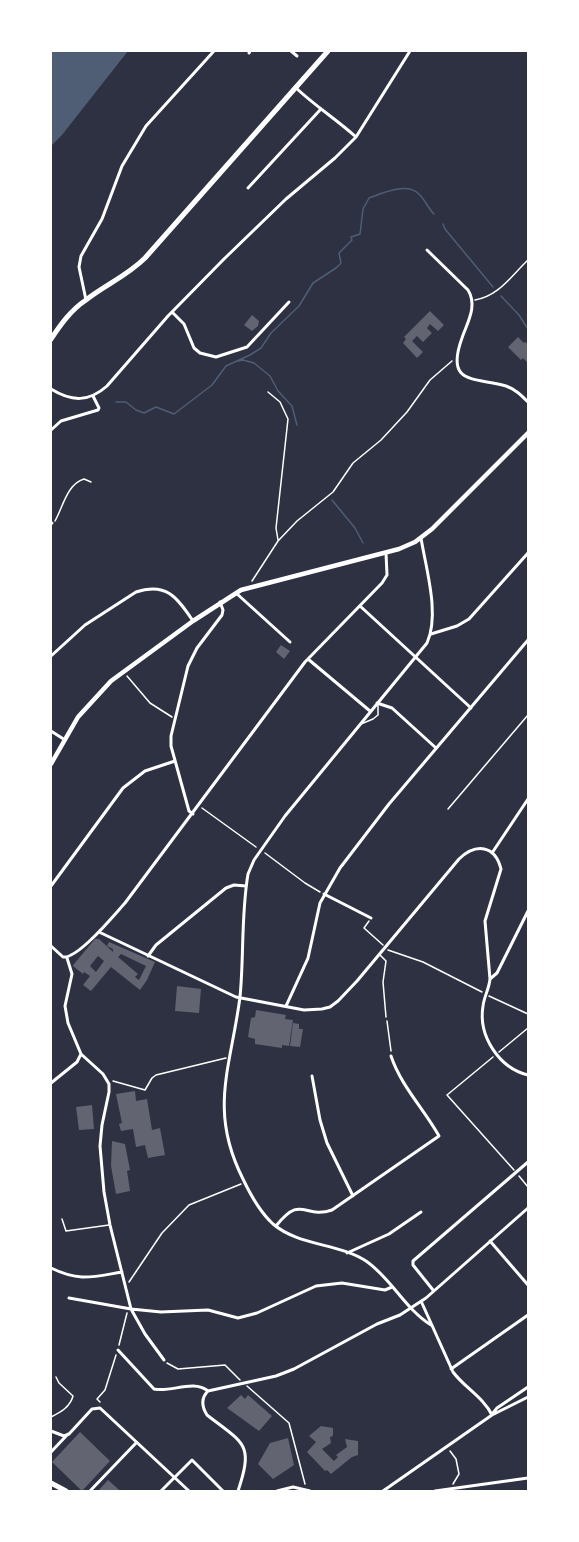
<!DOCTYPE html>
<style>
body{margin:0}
#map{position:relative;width:579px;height:1542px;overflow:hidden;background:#2d3142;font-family:Montserrat,sans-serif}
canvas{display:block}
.frame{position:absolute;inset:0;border:52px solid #fff;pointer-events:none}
</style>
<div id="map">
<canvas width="579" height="1542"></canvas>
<div class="frame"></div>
</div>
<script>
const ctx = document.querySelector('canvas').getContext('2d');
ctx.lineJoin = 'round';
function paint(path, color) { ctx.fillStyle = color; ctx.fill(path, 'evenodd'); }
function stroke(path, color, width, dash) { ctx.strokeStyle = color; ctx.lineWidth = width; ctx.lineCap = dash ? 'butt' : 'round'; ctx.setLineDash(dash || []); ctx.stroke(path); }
const water = new Path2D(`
 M51,51H128L62,135L51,146Z`);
const stream = new Path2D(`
 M443,224L445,229L493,287
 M501,296L519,315L528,329
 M238,361L243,360L254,363L270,376L278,391L292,406L297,425
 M116,402H126L136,410L144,413L156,407L174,414L212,385L226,366L250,355L261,348L271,333L299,306L313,283L336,268L341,263L339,253L352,240L351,237L360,234L363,209L369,198C383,193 407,182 419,194C425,200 428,208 434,214
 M332,500L355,528L363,543`);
const building = new Path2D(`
 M430,311L444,325L438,331L430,324L427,328L432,333L423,342L417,336L412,341L423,352L417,358L403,343L406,339L404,337Z
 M252,315L259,321L258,326L252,331L244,325Z
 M518,337L524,343L525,342L528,344V363L523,358L521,360L508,347Z
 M281,645L290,651L284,659L276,652Z
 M95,939H99L113,952V949L107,946L109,942L155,962L147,980L140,990L111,967L91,991L83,985L90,976L84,972L83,974L73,966L74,964ZM121,954L146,966L139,980L135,977L138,974L118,957ZM98,956L104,961L96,972L90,966Z
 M177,986L201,989L199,1013L175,1011Z
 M256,1010L286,1015L285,1019L293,1020L289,1046L282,1045V1048L255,1044V1039L248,1037L251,1018L255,1017Z
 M293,1023L299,1024V1029H303L300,1047L290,1046Z
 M135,1091L136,1101L147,1099L152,1130L160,1128L165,1155L148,1158L145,1145L136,1147L133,1129L121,1131L119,1124L122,1123L116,1094Z
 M92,1105L94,1129L79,1130L76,1107Z
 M112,1141L125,1144L130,1170L127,1171L130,1191L116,1194L111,1166Z
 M241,1395L245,1399L248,1395L272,1416L259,1431L227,1408Z
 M321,1426L333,1428V1436L330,1437L331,1443L322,1449L334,1461L338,1457L336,1455L347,1447L345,1439L358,1441V1455L352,1457L331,1474L327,1470L325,1471L307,1452L316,1442L309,1436Z
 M80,1432L110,1461L82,1491L52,1462Z
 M288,1438L294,1465L273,1479L258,1464L270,1443Z
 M108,1480L117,1488L120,1491H98Z`);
const path = new Path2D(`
 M475,300C499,296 511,276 528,260
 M268,392L280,402L288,419L276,528L278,540
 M55,521C63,507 67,484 84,479L91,482
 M252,581L278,541L297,521L333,492L353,463L381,440L407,412L430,380L452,361
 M127,676L150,703L172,717
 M202,808L256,847
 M448,809L528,715
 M265,853L305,883L320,892
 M369,921L364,928L383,945
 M388,950L423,962L482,992
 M489,996L528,1014
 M387,1021L391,1051
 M499,1052L528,1028
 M493,1057L447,1095L514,1170
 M113,1081L145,1090L152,1078L156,1075L226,1058
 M519,1176L528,1187
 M129,1282L162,1233L189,1205L241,1184
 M119,1345L127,1313
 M167,1363L178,1369L225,1365L240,1380
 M247,1386L289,1423L305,1484
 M100,1402L97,1399L105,1390L116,1355
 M450,1451L456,1459L459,1474L453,1484`);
const service = new Path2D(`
 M361,724L373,719L378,715V704
 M380,955L386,961L383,982L386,1017
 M62,1219L66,1231L109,1225
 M51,1417C61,1412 70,1407 73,1396L59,1383L56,1377`);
const minor = new Path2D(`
 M291,51L297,56
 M249,53L250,51
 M295,87C315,106 336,119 356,137
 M248,188L320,110
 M427,250L468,290C478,306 467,323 462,338C445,385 474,377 506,386C515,389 521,395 528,402
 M86,300L79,267L81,256L102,219L122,166L146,126L214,51
 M172,312L184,324L194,348L200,353L216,357L247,347L289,302
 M51,389C72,402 89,402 107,386L168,316L224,259L286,199L335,158L356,137L410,51
 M51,430L61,421L98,410L99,408L93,396
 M51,524L52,523
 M421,538C426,569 440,614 427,643L285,816L254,860L248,874C241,915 244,957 240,997C231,1067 208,1110 243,1179C251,1196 260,1212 273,1224C299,1246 338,1243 366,1261C391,1278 405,1309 431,1325
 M236,593L290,642
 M360,606L471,708
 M431,634L457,626L469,619L528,553
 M51,656L85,625L136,592C166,582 177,597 193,621
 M308,659L370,711
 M377,703L392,708L436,748
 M51,731L65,740
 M193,814L189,811L171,746V736L188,666L197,648L222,615L223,610L220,602
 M492,853L528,799
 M51,886L123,788L145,771L175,761
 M324,894L371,918
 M528,911L497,973L490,979C489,989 484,997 483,1006C478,1036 499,1068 528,1075
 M99,932L236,997L304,1010L322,1009L330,1007L338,1001L357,981L459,859C476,843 495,845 501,869L485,921L490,979
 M51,946L63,957C78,959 114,915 125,903L305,662L382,583L387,575L386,553
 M148,956L156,945L226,888L234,885L246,886
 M67,958L72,974L65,1006L68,1023L81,1054L103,1074L109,1084V1092L102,1125L100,1146L104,1192L110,1225L131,1309L145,1334L164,1360
 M286,1006L308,958L320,903L340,868L389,804L528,640
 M312,1076L320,1120L327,1143L353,1196
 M51,1083L77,1062L81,1054
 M276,1226C302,1193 304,1220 332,1210L439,1136C424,1109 401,1086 391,1056
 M490,1241L528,1285
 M347,1253L389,1234L421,1212
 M51,1268C80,1282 92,1277 122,1272
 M433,1290L413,1265V1261L528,1162
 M69,1298L131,1309L161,1312L208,1310L238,1318L257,1313L316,1286L342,1283L385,1290L392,1287
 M421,1301L453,1372C464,1387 484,1398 492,1415
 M118,1350L154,1389C171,1393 193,1379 208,1391
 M451,1369L528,1315
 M493,1413L497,1408L528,1387
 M51,1431L64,1436L69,1434L92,1409L100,1408L189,1491
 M51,1452L68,1434
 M90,1491L136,1443
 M161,1491L192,1460L223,1491
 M238,1491C254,1443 244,1444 207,1415C202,1407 201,1398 208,1391L276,1376L294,1369L377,1324L400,1315L426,1298L528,1208
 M277,1491L293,1487L310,1491
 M383,1491L492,1415L528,1397
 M435,1491L528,1478`);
const tertiary = new Path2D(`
 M51,764L78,717L111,681L193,621L241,590L399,549L415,542L432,529L528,433`);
const primary = new Path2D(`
 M51,339C61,324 71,310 86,300C105,285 127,276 145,258L328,51
 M51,1483L66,1491`);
paint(water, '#4f5d75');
stroke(stream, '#4f5d75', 1.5);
paint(building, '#626471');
stroke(path, '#fff', 1.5);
stroke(service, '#fff', 1.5);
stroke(minor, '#fff', 3);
stroke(tertiary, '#fff', 4.5);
stroke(primary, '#fff', 5);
</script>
